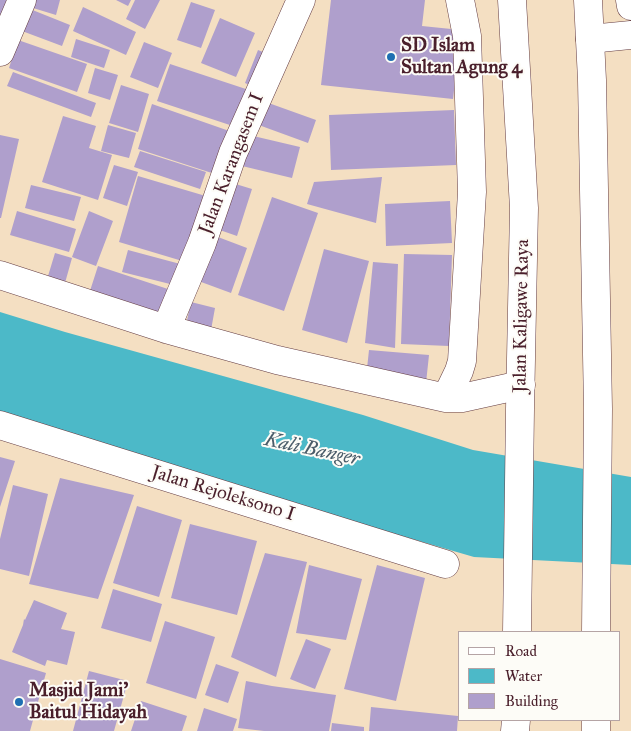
<!DOCTYPE html>
<style>
body{margin:0}
#map{position:relative;width:631px;height:731px;overflow:hidden;background:#f4dfc2;font-family:"IM FELL Great Primer",serif}
canvas{display:block}
.legend{position:absolute;left:458px;top:631px;width:162px;height:90px;box-sizing:border-box;background:#fdfcf7;border:1px solid #b5a4a5;margin:0;padding:6px 9px;list-style:none;font-size:15px;color:#4a1f2b}
.legend li{display:flex;align-items:center;gap:10px;height:25px}
.legend b{width:25px;border:1px solid #b5a4a5}
</style>
<div id="map">
<canvas width="631" height="731"></canvas>
<ul class="legend">
<li><b style="height:6px;background:#fff"></b>Road</li>
<li><b style="height:14px;background:#4cb9c8"></b>Water</li>
<li><b style="height:14px;background:#af9fcc"></b>Building</li>
</ul>
</div>
<script>
const ctx = document.querySelector('canvas').getContext('2d');
ctx.lineJoin = 'round';
function paint(path, color) { ctx.fillStyle = color; ctx.fill(path, 'evenodd'); }
function stroke(path, color, width, dash) { ctx.strokeStyle = color; ctx.lineWidth = width; ctx.lineCap = dash ? 'butt' : 'round'; ctx.setLineDash(dash || []); ctx.stroke(path); }
function drawText(font, color, halo, rows, align = 'center') {
  ctx.font = font + ' "IM FELL Great Primer",serif'; ctx.lineWidth = 4; ctx.setLineDash([]); ctx.textBaseline = 'middle'; ctx.strokeStyle = halo; ctx.fillStyle = color; for (const [text, x, y, turn = 0] of rows) {
    ctx.save(); ctx.translate(x, y); ctx.rotate((+turn || 0) * Math.PI / 180); ctx.textAlign = isNaN(turn) ? turn : align; if (halo) ctx.strokeText(text, 0, 0); ctx.fillText(text, 0, 0); ctx.restore();
  }
}
const water = new Path2D(`
 M0,312L65,332L363,415L473,450L631,477V565L474,557L0,419Z`);
const building = new Path2D(`
 M0,0H16L0,45Z
 M36,0H60L56,15L33,8Z
 M116,0H131L128,6Z
 M135,0H160L145,29L126,19Z
 M331,0H425L422,26L461,30L453,99L321,85Z
 M191,2L215,10L201,48L177,40Z
 M83,7L136,32L126,55L73,31Z
 M30,9L70,25L62,46L22,31Z
 M220,18L255,33L236,77L201,63Z
 M76,39L110,50L104,68L71,57Z
 M18,40L87,64L77,92L9,68Z
 M144,42L172,53L158,88L130,77Z
 M258,50L273,56L260,90L245,83Z
 M170,64L255,92L242,129L157,101Z
 M95,68L118,75L110,100L88,93Z
 M13,72L96,103L91,117L7,86Z
 M121,85L149,94L138,132L109,123Z
 M263,101L316,120L308,143L256,124Z
 M152,104L235,133L221,176L138,149Z
 M454,110L456,165L331,170L329,115Z
 M63,116L96,126L89,148L112,155L98,200L42,182Z
 M108,125L136,133L129,158L101,151Z
 M0,135L19,139L1,218H0Z
 M249,135L300,147L292,178L242,166Z
 M140,151L206,172L200,189L134,167Z
 M114,165L138,172L127,206L103,198Z
 M138,176L209,197L189,263L119,242Z
 M382,177L376,223L307,204L314,182Z
 M229,182L252,189L237,236L214,228Z
 M31,185L81,197L74,221L25,208Z
 M272,197L318,213L284,311L238,295Z
 M450,201L452,243L386,246L385,204Z
 M17,211L76,229L69,252L10,235Z
 M89,211L113,221L96,266L72,257Z
 M210,234L247,248L231,293L193,279Z
 M324,249L369,261L347,343L302,330Z
 M128,250L184,265L178,286L122,272Z
 M55,253L72,258L63,290L45,286Z
 M404,254L452,255L449,346L401,344Z
 M373,262L398,264L395,348L365,343Z
 M98,266L174,291L165,319L89,294Z
 M191,302L215,308L211,330L186,325Z
 M369,350L429,355L426,383L366,378Z
 M0,457L15,461L0,507Z
 M60,478L134,495L98,599L29,584Z
 M13,485L48,494L29,576L0,569V539Z
 M137,506L182,520L159,597L113,583Z
 M190,524L257,541L237,615L171,598Z
 M265,553L307,562L276,677L231,657Z
 M309,565L362,579L346,640L296,633Z
 M377,565L425,578L396,701L344,689Z
 M113,589L162,604L151,642L101,628Z
 M34,600L67,613L61,629L75,632L67,665L47,660L45,666L12,652L23,625L24,619L25,620Z
 M165,621L215,637L196,699L146,683Z
 M306,639L331,649L315,689L290,679Z
 M0,659L46,673L30,731H0Z
 M216,664L239,672L228,703L205,695Z
 M89,671L128,681L114,731H73Z
 M246,681L272,686L336,695L329,731H264L238,728Z
 M141,701L187,716L182,731H131Z
 M371,707L458,716L457,731H369Z
 M204,708L237,719L233,731H197Z
 M332,723L364,727V731H331Z`);
const street = new Path2D(`
 M630,0L631,6
 M590,39L631,35
 M0,52L22,0
 M0,275L166,329L277,360L446,398H462L521,385
 M166,329L202,243L233,153L301,0
 M446,398L459,371L462,361L472,192L467,36L460,0
 M0,425L445,564`);
const highway = new Path2D(`
 M512,0L524,208L520,409L517,632
 M588,0L592,80L598,409L596,632
 M515,731L516,720
 M596,731V720`);
const markers = [
 [391,57,5,"#1f6fb2"],
 [19,702,5,"#1f6fb2"]
];
const poiNames = [
 ["SD Islam",401,46],
 ["Sultan Agung 4",401,68],
 ["Masjid Jami'",29,691],
 ["Baitul Hidayah",29,713]
];
const streetNames = [
 ["Jalan Karangasem I",232,164,-69],
 ["Jalan Kaligawe Raya",522,316,-89],
 ["Jalan Rejoleksono I",223,494,17]
];
const waterNames = [
 ["Kali Banger",312,450,12]
];
paint(water, '#4cb9c8');
paint(building, '#af9fcc');
stroke(street, '#643c42', 29);
stroke(highway, '#643c42', 29);
stroke(street, '#fff', 28);
stroke(highway, '#fff', 28);
for (const [x, y, r, color] of markers) { const dot = new Path2D(); dot.arc(x, y, r, 0, 2 * Math.PI); ctx.fillStyle = color; ctx.fill(dot); stroke(dot, '#fdfcf7', 2); }
drawText('bold 19px', '#4a1f2b', '#fdfcf7', poiNames, 'left');
drawText('19px', '#4a1f2b', '#fdfcf7', streetNames);
drawText('italic 20px', '#4b5d6a', '#fdfcf7', waterNames);
</script>
